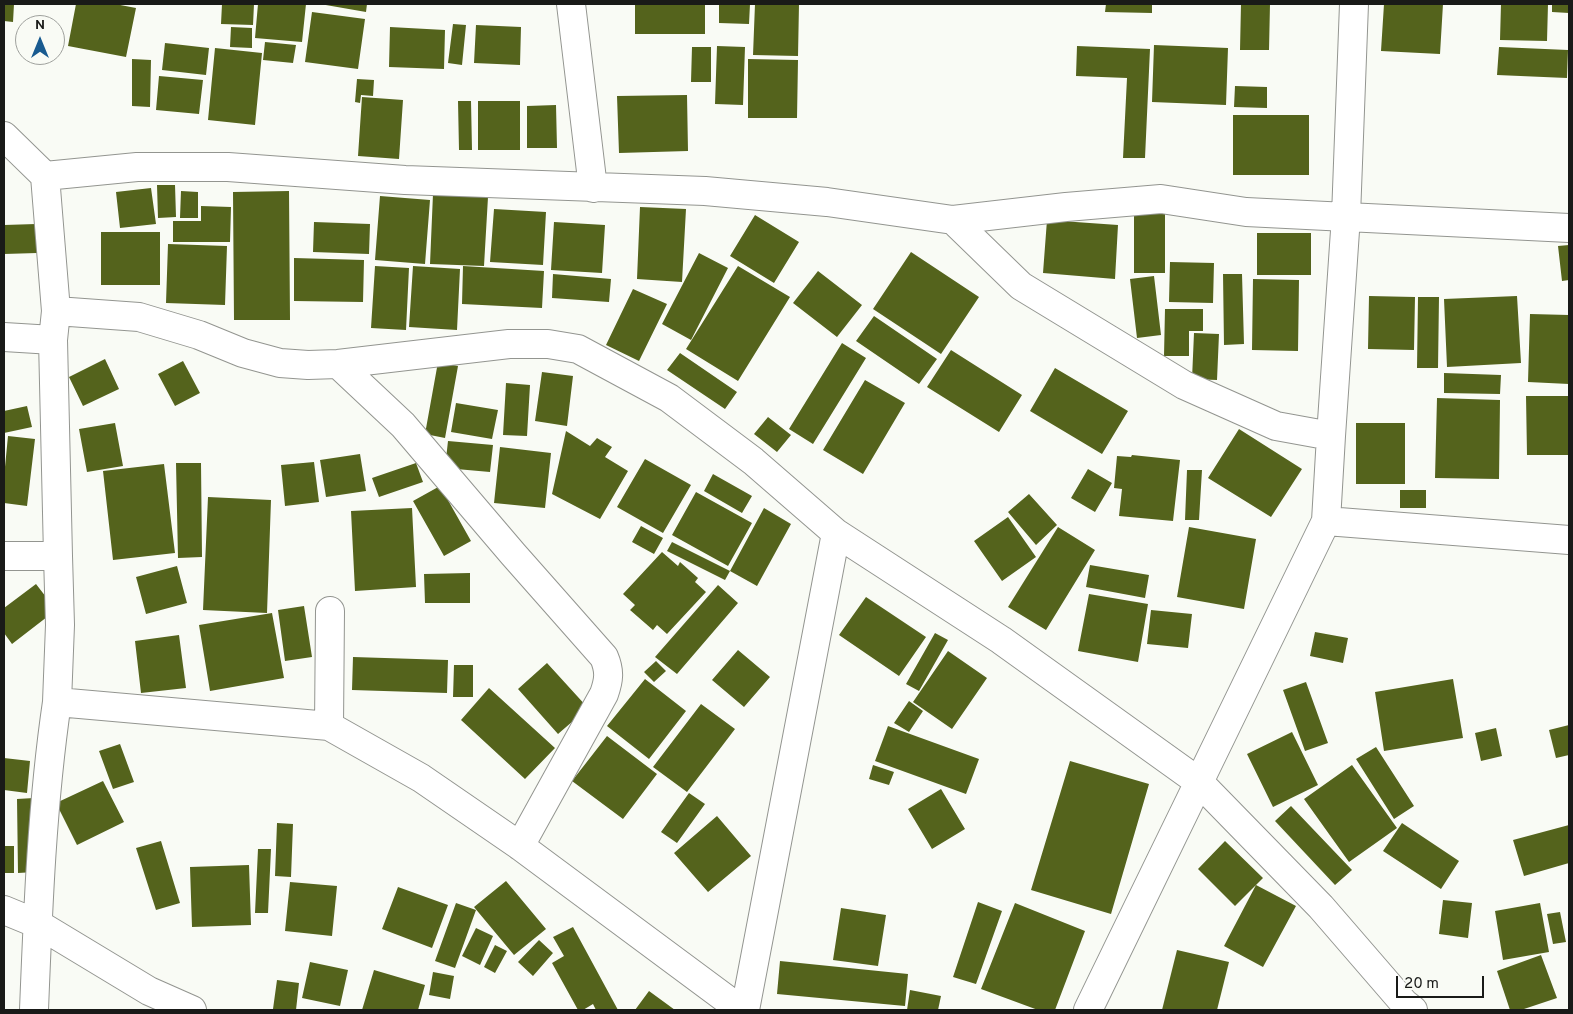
<!DOCTYPE html>
<style>
body{margin:0}
#map{position:relative;width:1573px;height:1014px;overflow:hidden;background:#f9fbf5;font-family:Overpass,sans-serif}
canvas{display:block}
.frame{position:absolute;inset:0;border:5px solid #191a18;pointer-events:none}
.north{position:absolute;left:15px;top:15px;width:50px;height:50px;box-sizing:border-box;background:#f9fbf5;border:1px solid #9fa19d;border-radius:50%;rotate:0deg;font-size:14px;font-weight:700;line-height:20px;text-align:center;color:#191a18}
.north::after{content:'';display:block;margin:auto;width:18px;height:22px;background:#195b90;clip-path:polygon(50% 0,100% 100%,50% 72%,0 100%)}
.scale{position:absolute;left:1396px;top:976px;width:88px;height:22px;box-sizing:border-box;border:2px solid #191a18;border-top:0;padding-left:6px;font-size:15px;line-height:18px;white-space:nowrap;color:#191a18;-webkit-text-stroke:4px #f9fbf5;paint-order:stroke}
</style>
<div id="map">
<canvas width="1573" height="1014"></canvas>
<div class="frame"></div>
<div class="north">N</div>
<div class="scale">20 m</div>
</div>
<script>
const ctx = document.querySelector('canvas').getContext('2d');
ctx.lineJoin = 'round';
function paint(path, color) { ctx.fillStyle = color; ctx.fill(path, 'evenodd'); }
function stroke(path, color, width, dash) { ctx.strokeStyle = color; ctx.lineWidth = width; ctx.lineCap = dash ? 'butt' : 'round'; ctx.setLineDash(dash || []); ctx.stroke(path); }
const building = new Path2D(`
 M4,4H14L13,22L4,21Z
 M76,4H115L136,8L126,57L68,46Z
 M222,4H254L253,25L221,24Z
 M258,4H306L302,42L255,38Z
 M320,4H367L366,12Z
 M635,4H705V34H635Z
 M719,4H750L749,24L719,23Z
 M755,4H799L798,56L753,55Z
 M1106,4H1152V13L1105,12Z
 M1241,4H1270L1269,50H1240Z
 M1384,4H1443L1440,54L1381,51Z
 M1501,4H1548L1547,41L1500,40Z
 M1552,4H1569V13L1552,12Z
 M312,12L365,19L358,69L305,62Z
 M453,24L466,25L462,65L448,63Z
 M476,25L521,27L520,65L474,63Z
 M231,27L252,28V48L230,47Z
 M390,27L445,30L444,69L389,67Z
 M265,42L296,45L293,63L263,60Z
 M165,43L209,48L206,75L162,70Z
 M1154,45L1228,48L1226,105L1152,102Z
 M717,46L745,47L743,105L715,104Z
 M1077,46L1150,49L1145,158H1123L1127,78L1076,76Z
 M692,47H711V82H691Z
 M1499,47L1568,50L1567,78L1497,75Z
 M215,48L262,53L255,125L208,120Z
 M132,59L151,60L150,107L132,106Z
 M748,59L798,60L797,118H748Z
 M159,76L203,80L199,114L156,110Z
 M357,79L374,80L373,96L361,95L360,103L355,102Z
 M1235,86L1267,87V108L1234,107Z
 M687,95L688,151L619,153L617,96Z
 M362,97L403,100L399,159L358,156Z
 M458,101H471L472,150H459Z
 M478,101H520V150H478Z
 M556,105L557,148H527V106Z
 M1233,115H1309V175H1233Z
 M157,185H175L176,217L158,218Z
 M151,188L156,224L120,228L116,192Z
 M181,191L198,192V218H180Z
 M289,191L290,320H234L233,192Z
 M433,194L488,197L484,266L430,264Z
 M380,196L430,200L425,264L375,260Z
 M201,206L231,207L230,242H173V221H201Z
 M640,207L686,209L682,282L637,279Z
 M494,209L546,212L543,265L490,262Z
 M1134,214H1165V273H1134Z
 M755,215L799,242L774,283L730,256Z
 M1047,220L1118,225L1115,279L1043,273Z
 M314,222L370,224L369,254L313,252Z
 M554,222L605,225L602,273L551,270Z
 M36,224L37,253L4,254V225Z
 M101,232H160V285H101Z
 M1257,233H1311V275H1257Z
 M168,244L227,246L225,305L166,303Z
 M1569,245V280L1562,281L1558,246Z
 M911,252L979,297L941,354L873,309Z
 M699,253L728,268L691,340L662,324Z
 M294,258L364,260L363,302L294,301Z
 M1170,262L1214,263L1213,303L1169,302Z
 M375,266L409,268L406,330L371,328Z
 M413,266L460,269L457,330L409,327Z
 M463,266L544,271L542,308L462,304Z
 M738,266L790,297L738,381L686,349Z
 M818,271L862,305L837,337L793,303Z
 M553,274L611,279L609,302L552,298Z
 M1223,274H1242L1244,344L1224,345Z
 M1154,276L1161,335L1137,338L1130,279Z
 M1253,279L1299,280L1298,351L1252,350Z
 M633,289L667,304L639,361L606,345Z
 M1369,296L1415,297L1414,350L1368,349Z
 M1517,296L1521,363L1447,367L1444,299Z
 M1418,297H1439L1438,368H1417Z
 M1165,309H1203V331H1189V356H1164Z
 M1530,314L1569,315V384L1528,382Z
 M874,316L937,359L919,384L856,341Z
 M1194,333L1219,334L1217,380L1192,379Z
 M842,343L866,358L813,444L789,429Z
 M951,350L1022,395L999,432L927,387Z
 M680,353L737,392L725,409L667,370Z
 M105,359L119,389L83,406L69,377Z
 M183,361L200,393L175,406L158,374Z
 M438,362L458,366L445,438L425,434Z
 M1055,368L1128,411L1102,454L1030,411Z
 M542,372L573,376L567,426L535,421Z
 M1444,373L1501,375L1500,394L1444,393Z
 M865,380L905,403L863,474L823,450Z
 M506,383L530,385L527,436L503,435Z
 M1526,396H1569V455H1527Z
 M1437,398L1500,400L1499,479L1435,478Z
 M456,403L498,410L492,439L451,432Z
 M27,406L32,427L4,433V411Z
 M768,417L791,435L777,452L754,434Z
 M115,423L123,466L87,472L79,429Z
 M1356,423H1405V484H1356Z
 M1239,429L1302,469L1271,517L1208,478Z
 M566,431L590,446L597,438L612,447L605,457L628,471L600,519L552,494Z
 M8,436L35,439L27,506L4,503V477Z
 M448,441L493,445L490,472L445,468Z
 M500,447L551,453L545,508L494,503Z
 M360,454L366,491L326,497L320,460Z
 M1132,455L1180,460L1173,521L1119,516L1122,489L1114,488L1117,456L1131,457Z
 M645,459L691,485L663,533L617,507Z
 M314,462L319,502L285,506L281,465Z
 M176,463H201L202,557L178,558Z
 M416,463L423,482L379,497L372,478Z
 M164,464L175,553L113,560L103,471Z
 M1088,469L1112,483L1095,512L1071,498Z
 M1187,470H1202L1199,520H1185Z
 M713,474L752,496L742,513L704,491Z
 M440,486L471,541L444,556L413,501Z
 M1400,490H1426V508H1400Z
 M696,492L752,523L728,566L672,535Z
 M1029,494L1057,525L1036,545L1008,512Z
 M208,497L271,500L267,613L203,610Z
 M412,508L416,587L355,591L351,511Z
 M764,508L791,524L757,586L730,571L725,580L667,551L672,542L730,571Z
 M1008,517L1036,557L1002,581L974,541Z
 M641,526L663,538L654,554L632,542Z
 M1058,527L1095,550L1046,630L1008,607Z
 M1189,527L1256,539L1244,609L1177,597Z
 M662,552L678,566L680,562L698,578L695,582L706,592L667,634L657,625L653,630L630,610L635,605L623,594Z
 M1090,565L1149,575L1145,598L1086,587Z
 M177,566L187,603L146,614L136,577Z
 M470,573V603H425L424,574Z
 M36,584L56,610L12,644L4,633V608Z
 M718,585L738,603L677,674L655,657Z
 M1089,594L1148,604L1138,662L1078,651Z
 M866,597L926,637L899,676L839,635Z
 M304,606L312,657L285,661L278,610Z
 M1151,610L1192,614L1188,648L1147,644Z
 M272,613L284,678L210,691L199,625Z
 M1315,632L1348,638L1343,663L1310,656Z
 M935,633L948,640L919,691L906,684Z
 M179,635L186,688L141,693L135,641Z
 M738,650L770,677L744,707L712,680Z
 M948,651L987,678L952,729L913,702Z
 M353,657L448,660L447,693L352,690Z
 M656,661L666,671L654,682L644,672Z
 M547,663L588,708L558,734L518,689Z
 M454,665H473V697H453Z
 M645,679L686,711L649,759L607,726Z
 M1453,679L1463,738L1384,751L1375,692Z
 M1306,682L1328,743L1305,751L1283,690Z
 M489,688L555,748L525,779L461,720Z
 M909,701L923,711L909,732L894,723Z
 M701,704L735,729L687,792L653,767Z
 M1569,725V755L1556,758L1549,730Z
 M888,726L979,759L966,794L875,761Z
 M1496,728L1502,756L1481,761L1475,733Z
 M1292,732L1318,785L1273,807L1247,754Z
 M607,736L657,774L623,819L572,781Z
 M120,744L134,782L113,789L99,751Z
 M1376,747L1414,806L1394,819L1356,759Z
 M4,758L30,761L27,793L4,790Z
 M1070,761L1149,784L1111,914L1031,890Z
 M873,765L894,772L889,785L869,779Z
 M1352,765L1397,828L1349,862L1304,799Z
 M103,781L124,822L77,845L56,803Z
 M941,789L965,829L932,849L908,809Z
 M689,793L705,804L677,843L661,832Z
 M34,798L35,872L18,873L17,799Z
 M1291,806L1352,870L1335,885L1275,821Z
 M717,816L751,856L708,892L674,853Z
 M277,823L293,824L291,877L275,876Z
 M1402,823L1459,861L1441,889L1383,851Z
 M1569,825V863L1524,876L1513,840Z
 M161,841L180,903L156,910L136,848Z
 M1225,841L1263,878L1235,906L1198,869Z
 M4,846H14V873H4Z
 M258,849H271L268,913H255Z
 M249,865L251,925L192,927L190,867Z
 M506,881L546,929L514,955L474,907Z
 M290,882L337,886L332,936L285,931Z
 M1256,885L1296,906L1263,967L1224,946Z
 M398,887L448,905L432,948L382,929Z
 M1443,900L1472,903L1468,938L1439,934Z
 M978,902L1002,911L976,984L953,977Z
 M456,903L476,910L455,968L435,961Z
 M1015,903L1085,931L1055,1010H1038L981,989Z
 M1540,903L1549,952L1503,960L1495,911Z
 M841,908L886,915L878,966L833,960Z
 M1560,912L1566,942L1553,944L1547,914Z
 M573,927L618,1010H596L593,1004L583,1010H578L552,963L564,956L553,937Z
 M476,928L493,936L480,965L462,956Z
 M539,940L553,953L533,976L518,962Z
 M495,945L507,951L495,973L484,967Z
 M1177,950L1229,962L1217,1010H1162Z
 M1541,955L1557,998L1521,1010H1510L1497,971Z
 M780,961L908,974L905,1006L777,994Z
 M310,962L348,970L340,1006L302,998Z
 M374,970L425,985L418,1010H362Z
 M433,972L454,976L450,999L429,995Z
 M277,980L299,983L296,1010L273,1009Z
 M910,990L941,996L938,1010H907Z
 M649,991L675,1010H635Z`);
const minor = new Path2D(`
 M571,4L593,188
 M4,136L45,176L56,311
 M45,176L137,167H228L405,180L705,191L827,202L953,220L1021,286L1184,385L1276,426L1331,436L1346,216L1354,4
 M953,220L1066,207L1161,199L1246,212L1569,228
 M4,337L53,340
 M338,364L403,425L513,554L604,657C610,671 609,680 604,694L520,846
 M1331,436L1326,521L1569,540
 M1326,521L1199,782L1321,907L1404,1003L1413,1010
 M836,533L1001,640L1199,782L1088,1010
 M4,556H58L53,340L56,311L139,317L199,335L243,353L280,363L308,365L338,364L509,344H548L578,349L669,398L753,461L836,533L745,1010
 M57,702L60,625L58,556
 M329,726L330,611
 M4,910L38,924L149,991L192,1010
 M34,1010C38,908 42,804 57,702L329,726L421,778L520,846L741,1010`);
paint(building, '#54631c');
stroke(minor, '#939590', 30);
stroke(minor, '#fff', 28);
</script>
